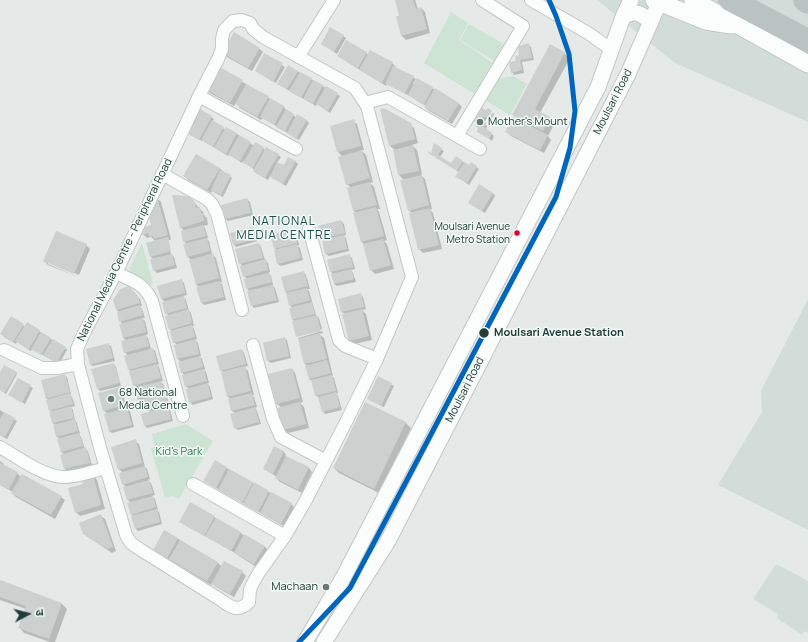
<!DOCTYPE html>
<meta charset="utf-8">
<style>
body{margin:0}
#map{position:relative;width:808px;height:642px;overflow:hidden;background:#e5eae8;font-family:Manrope,"Noto Sans Devanagari",sans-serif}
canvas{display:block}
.north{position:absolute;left:8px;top:594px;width:40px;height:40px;-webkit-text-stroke:3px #f3f9f6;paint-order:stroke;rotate:83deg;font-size:11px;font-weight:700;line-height:16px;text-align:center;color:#213e39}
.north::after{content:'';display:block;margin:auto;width:14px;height:18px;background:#213e39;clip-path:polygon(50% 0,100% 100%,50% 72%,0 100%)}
</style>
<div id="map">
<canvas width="808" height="642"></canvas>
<div class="north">उ</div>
</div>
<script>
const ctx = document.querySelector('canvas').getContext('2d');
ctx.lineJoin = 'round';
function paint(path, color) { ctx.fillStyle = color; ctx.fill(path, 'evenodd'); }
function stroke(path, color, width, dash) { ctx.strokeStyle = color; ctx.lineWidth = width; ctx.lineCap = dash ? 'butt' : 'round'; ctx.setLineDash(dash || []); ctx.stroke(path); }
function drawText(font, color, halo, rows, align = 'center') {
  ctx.font = font + ' Manrope,sans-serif'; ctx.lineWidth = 3; ctx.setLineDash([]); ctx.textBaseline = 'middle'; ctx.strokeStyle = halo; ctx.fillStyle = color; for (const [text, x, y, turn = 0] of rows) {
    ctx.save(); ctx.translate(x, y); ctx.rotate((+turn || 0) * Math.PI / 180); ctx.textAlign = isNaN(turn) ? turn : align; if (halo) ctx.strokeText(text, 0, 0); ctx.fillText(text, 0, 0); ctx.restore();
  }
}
const built = new Path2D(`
 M597,0H808V122L675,63Z
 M808,299V530L718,485L762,412L761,391Z
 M776,564L808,581V633L805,631L802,635L777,618L778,614L753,599Z`);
const green = new Path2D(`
 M451,12L468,23L459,40L496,65L478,96L424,63Z
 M469,24L507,46L497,63L460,40Z
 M513,76L527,84L510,115L483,99L494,80Z
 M142,243L153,283L149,285L129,270Z
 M186,424L213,441L179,499L172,496L165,498L151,448L155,447L152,434Z`);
const shadow = new Path2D(`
 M396,0H415L418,9L421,8L425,12L430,33L406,40L402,36L397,17L400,16Z
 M343,36L346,38L337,54L322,44Z
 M529,45L531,47L534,60L522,62L524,73L514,75L512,72L521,56Z
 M260,49L263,52L252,71L227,57L223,53Z
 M366,53L369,55L392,63L396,67L395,68L413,77L416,79L413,84L432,88L459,104L462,107L452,124L429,111L425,107L426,106L408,95L387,84L386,86L341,58Z
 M564,53L570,58L540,113L550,118L555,123L548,136L551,140L544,153L511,136L507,132L520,121L514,115Z
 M265,54L285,67L276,83L256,71Z
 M218,67L284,107L286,110L297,118L306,120L309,123L299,140L263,118L261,120L240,108L236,103L234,106L210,93L206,89Z
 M297,71L340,96L330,113L317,104L316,106L281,86Z
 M491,111L484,123L487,126L486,130L494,136L492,141L478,131L479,128L477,126L486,112Z
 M493,113L494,114L491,120L489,119Z
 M211,117L214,119L213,121L226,130V128L237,134L254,146L255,143L266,150L278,155L281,157L277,163L284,167L295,161L298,164L286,186L270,176L268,180L256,173L254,171L255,170L243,161L242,163L229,154L228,156L202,140V141L190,135Z
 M353,121L357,124L364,150H361L366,155L373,182L370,183L374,187L380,209H377L379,212L387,240L384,241L387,244L394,269L375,274L371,270L365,245L362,242L356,213L354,211L351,188L347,184L343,157L338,152Z
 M410,124L414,128L418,143L412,145L417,150L422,174L421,175L425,179L432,209L430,210L433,213L442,249L423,253L419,249L412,213L409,210L404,180L399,175L394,151L395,150L390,146Z
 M441,149L444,151L440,157L452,165L456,158L470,166L476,167L479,169L469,185L456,176L459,172L431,154Z
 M219,168L232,178L223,197L212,191L211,193L188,180L185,176Z
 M493,193L495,196L485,213L472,205Z
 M189,197L203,212L204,215L207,218L208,225L203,226L205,228L208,238H206L209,241L212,254L216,258L222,282L220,283L222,284L226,300L204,305L202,303L198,287H199L196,284L191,260L188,257L185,244H187L184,241V231L181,227Z
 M158,199L161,202L171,239L170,240L173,253L170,240H167L171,254L174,257L177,268L157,273L154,270V260L150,256L155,241L151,237L147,238L143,234L152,226L148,212Z
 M247,199L250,202L253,215L228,221L225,219Z
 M341,221L344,224L346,235L343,236L346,238L349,251L329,256L326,254L324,241L322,238Z
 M253,228L255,231L258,241L236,247L234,245Z
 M293,230L296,232L299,245L297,246L300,248L303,260L281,266L278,264L277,251L275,249Z
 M259,244L261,247L265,260L268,263L270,272L268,273L271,276L273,285H272L275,288L279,302L254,308L252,306L248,292H250L247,288V279L244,276L242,266L240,263Z
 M86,245L90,249L79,275L48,262V264L78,277L48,265L44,261Z
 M349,255L352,258L355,269L351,270L353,273L356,282L337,286L334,284V275L331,272L329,260Z
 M304,273L306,275L310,289H307L309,291L316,315L319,318L322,329L297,336L295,322L293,320L292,308L290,305L288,294L286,292L283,278Z
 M181,280L184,283L187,295L183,296L186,300L189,311L191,313L194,326H192L194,329L197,339L195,340L198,343L201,356H199L202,359L205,369L204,370L206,372L209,383H207L210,387L213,399L193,405L190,402L189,389L186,386L184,375L182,372L181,362L178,359L175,346L177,345L174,342L173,332L170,329L169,316L166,313L165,302L162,299Z
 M128,287L140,299L142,306H140L142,309L145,318H142L145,321L148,334L145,335L148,338L151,349H153L155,351L159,364L157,365L159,367L163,381H160L163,384L166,394H164L167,397L170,407H167L170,410L173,421L147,428L145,426L150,412L147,410L144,399L140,401L137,398V388L134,385L131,372L129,369L128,356L125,352L127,341L123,338V324L120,321L119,312L117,310L114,300Z
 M360,294L363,297L366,309L362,310L366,314L372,340L354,344L350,341L345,314L342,312L339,300Z
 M12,317L25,327L39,331L65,348L67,350L59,364L32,349L31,351L17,342L16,344L4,337L2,334Z
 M322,331L323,333L319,334L324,338L333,376H331L334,378L338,393L336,394L338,396L342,410L325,414L323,411L320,398L316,396L312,381L309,379L307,366L305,364L299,340H300L298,338Z
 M284,338L287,340L291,358L271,363L268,361L264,343Z
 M108,344L111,346L115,361L93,366L90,364Z
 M242,350L244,353L248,366L244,367L248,371L254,395H252L254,397L257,407L255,408L257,411L261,424L238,430L235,428V413L232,411L231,400L228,397L224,373L221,370Z
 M114,364L116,367L121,386L100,391L98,389Z
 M292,369L295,373L303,402L300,403L304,407L309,428L288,433L284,430L282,408L277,404L270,374Z
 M16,373L17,374L6,394L0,390V374Z
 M64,375L67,377L71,394L70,395L72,397L75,406L71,407L73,410L75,420L77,423L80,434H79L81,437L85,449L88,451L92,465L67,471L65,469L61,455L64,454L61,452L60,439L57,437L55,425L53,423L50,413L52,412L50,410L48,400L46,398Z
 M379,377L394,386L384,407L371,401Z
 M18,379L33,388L25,404L9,395Z
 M120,388L122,391L127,409L130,411L134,427L112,433L109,431L107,414L104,410Z
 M365,403L406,423L411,428L379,493L339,473L334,468Z
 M0,410L17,421L7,439L0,435Z
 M135,441L139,444L145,467L147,469L150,479L148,480L151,483L155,495L152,496L155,499L158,510H156L159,512L162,524L138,531L136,529L132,517H134L131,514V503L128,500L124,488L126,487L123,484V473L119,469Z
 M275,448L284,452L286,455L285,456L309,468L312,472L302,493L280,482L276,478L277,477L264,469Z
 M0,461L4,464L3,466L17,473L21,477L61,497L65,500L55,519L16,497L12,493L13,492L0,485Z
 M215,461L254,484L291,504L295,508L285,527L207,483L204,481Z
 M93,476L97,480L105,509L80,516L76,512L84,485Z
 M191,503L241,533L244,536L264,546L268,550L258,568L239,556L235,553L185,525L181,521Z
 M101,516L105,519L116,551L112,553L88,537L83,533Z
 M165,531L218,563L222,567L242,572L246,576L234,597L216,587L212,583L211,585L157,552Z
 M0,581L62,604L67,609L55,642H50L24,633L19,627L26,609L0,600Z`);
const building = new Path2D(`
 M395,0H413L416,9L421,7L427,29L401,36L396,16H399Z
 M330,27L344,35L334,52L321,44Z
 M234,32L260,48L248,68L222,53Z
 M346,40L367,52L358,68L337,56Z
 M529,43L532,58L520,60L522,70L511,73L509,62L516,61L515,56L519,55L518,46Z
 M550,44L565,52L535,109L550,117L543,131L512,115Z
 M370,50L393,62L382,83L359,70Z
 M264,53L283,63L273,82L255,71Z
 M288,65L298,71L287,89L277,84Z
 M218,66L243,80L230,103L205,89Z
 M393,66L414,76L405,93L385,84Z
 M300,72L312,78L301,98L289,91Z
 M417,78L433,87L424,104L408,95Z
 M313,80L323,85L313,104L303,99Z
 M246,84L269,96L257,117L235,104Z
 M326,86L338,93L328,111L316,104Z
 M435,88L459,103L448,121L424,107Z
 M270,98L284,106L274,125L260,117Z
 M479,106L486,110L488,108L492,111L488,118L484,116L482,120L486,123L484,127L492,133L489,139L477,132L478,128L476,126L477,124L473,121L477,116L474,114Z
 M384,108L411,123L415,139L389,146L380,109Z
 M200,109L212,116L199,140L187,133Z
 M286,109L294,114L285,132L276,127Z
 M297,114L307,120L296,139L287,133Z
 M513,117L548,135L540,150L505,132Z
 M354,119L361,146L337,152L330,126Z
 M212,120L224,127L213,147L201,140Z
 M226,127L237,133L226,154L214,148Z
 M239,135L251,142L240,161L228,155Z
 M255,142L264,147L253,168L243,163Z
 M434,143L442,148L438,155L451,163L456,156L463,161L457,171L428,153V151L431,153Z
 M413,145L419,171L398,175L393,150Z
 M266,147L279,154L265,178L253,171Z
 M362,150L370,178L346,185L338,157Z
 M196,154L220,168L207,190L183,176Z
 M288,157L296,161L283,184L270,177L277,162L284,165Z
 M464,162L469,165L471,162L477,166L467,183L455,177Z
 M220,170L231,175L221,195L211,190Z
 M422,175L429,205L408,211L400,180Z
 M370,182L377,205L353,211L347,188Z
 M479,184L493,193L482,211L468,203Z
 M172,195L189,196L195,202L196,208L200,207L201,214L203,213L204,221L180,228Z
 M157,197L168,235L154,239L153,236L149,237L148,233L142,235L140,228L151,225L147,212Z
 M247,198L251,213L225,219L221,205Z
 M376,207L384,236L361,242L353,213Z
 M430,208L439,245L418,250L409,213Z
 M341,220L345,233L321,239L318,226Z
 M203,225L206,236L183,242L181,231Z
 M253,227L256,239L233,245L230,233Z
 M293,229L297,243L274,249L270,235Z
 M56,231L87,244L74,274L43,261Z
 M344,235L347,249L325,254L322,240Z
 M168,237L171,251L150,257L146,243Z
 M207,238L210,251L187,257L183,244Z
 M383,239L391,265L370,271L363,244Z
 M259,243L263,258L239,264L235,249Z
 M297,244L301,258L277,264L274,250Z
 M213,253L219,278L196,284L189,260Z
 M172,254L175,265L153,271L150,259Z
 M350,254L353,267L330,272L327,260Z
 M266,259L268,270L243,277L240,266Z
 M351,269L354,279L334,284L331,274Z
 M304,271L308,286L285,292L281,277Z
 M269,273L272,282L246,289L244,279Z
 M182,279L185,293L161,299L157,286Z
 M220,281L224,297L201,303L196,287Z
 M273,285L277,300L251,306L247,291Z
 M129,286L138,296L140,303L116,310L113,300L120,289Z
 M307,288L310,300L289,306L286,293Z
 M361,293L364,307L341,312L338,299Z
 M184,296L187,308L165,314L162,302Z
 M312,302L315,314L292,320L289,308Z
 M140,305L143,315L119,322L117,312Z
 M189,309L192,323L169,330L165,316Z
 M362,309L369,336L349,341L342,314Z
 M317,315L321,331L296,337L292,321Z
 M11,316L24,324L13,342L0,334Z
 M143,318L146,332L123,338L119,324Z
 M27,322L40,330L29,349L15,341Z
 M192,325L195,337L173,343L170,331Z
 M41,332L51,338L41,355L31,349Z
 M320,333L327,359L304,364L298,339Z
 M146,335L149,346L124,353L121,341Z
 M285,337L289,356L267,361L263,343Z
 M53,339L66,347L56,363L43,355Z
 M196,339L199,354L177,359L174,345Z
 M109,343L113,358L90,365L86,349Z
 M153,348L157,362L128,370L124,356Z
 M242,349L246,364L220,371L216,356Z
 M200,356L203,367L181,373L178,362Z
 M327,360L331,373L309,379L305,366Z
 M114,363L120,383L97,389L91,369Z
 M157,364L161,378L133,386L129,371Z
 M4,365L17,372L5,393L0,390V372Z
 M245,366L251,391L227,397L221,372Z
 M292,368L300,398L276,404L268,374Z
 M204,369L207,381L185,387L182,375Z
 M65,374L70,392L46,399L41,380Z
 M332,375L336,391L315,396L311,380Z
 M378,376L392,383L381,406L367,399Z
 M18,378L31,385L22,403L8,395Z
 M161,381L164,391L137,399L134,388Z
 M208,383L211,397L189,403L186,389Z
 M120,387L124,405L103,411L98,393Z
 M336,392L340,407L322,412L318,397Z
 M70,393L73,404L49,411L46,400Z
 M252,393L255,405L231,411L228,399Z
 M165,394L168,404L146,410L143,399Z
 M300,402L306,424L283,430L277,408Z
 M365,402L406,422L374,489L333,468Z
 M71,406L74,418L52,423L49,412Z
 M168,407L171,419L144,426L141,414Z
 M255,407L259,422L234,429L230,414Z
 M127,408L132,425L109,431L104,414Z
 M4,412L15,418L5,437L0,435V419Z
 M75,419L78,431L56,437L53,425Z
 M79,433L83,446L61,452L57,439Z
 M136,439L142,463L118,470L111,447Z
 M274,446L284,451L273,474L263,469Z
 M86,447L90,463L64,469L60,455Z
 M286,456L309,467L298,490L275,478Z
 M215,460L227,467L216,488L203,481Z
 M0,463L18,472L9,489L0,485Z
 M145,466L148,477L122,485L119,473Z
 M229,469L253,482L242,503L218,490Z
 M22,474L62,496L51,515L11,493Z
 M93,475L101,505L75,513L68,488L83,484L81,479Z
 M149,480L153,493L127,500L123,487Z
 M254,482L269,491L258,512L243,504Z
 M271,492L292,503L281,524L260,513Z
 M153,496L156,507L131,515L127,503Z
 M190,502L215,516L204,536L179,522Z
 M157,509L160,522L135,529L131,516Z
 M101,514L113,547L107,549L83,534L79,523Z
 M216,518L241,532L231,551L205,536Z
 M164,530L178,538L167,558L153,550Z
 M244,534L265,546L254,564L234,553Z
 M180,540L218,562L207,581L169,559Z
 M224,561L243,571L230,594L211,584Z
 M0,580L62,603L49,639L18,628L26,606L0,597Z`);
const minor = new Path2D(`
 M531,0L588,33L612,50
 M242,20L250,23L253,29L263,37L355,88L367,106L412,277L377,359L347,420L306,500L285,536L258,574L252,585L250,590L249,602C239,612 231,608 221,600L141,550L131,543L126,535L99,444L78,364L77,349L84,333L116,273L199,96L218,59L222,49V39L224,30L233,21Z
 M298,57L334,0
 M199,96L296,149
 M365,103L388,97L480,149
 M457,136L523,26L482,0
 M162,174L207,199L212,204L217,214L242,310
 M309,229L339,340L345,346L377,359
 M116,273C133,281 144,283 152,301L183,416
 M253,345L273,419L281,437L326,461
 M4,350L42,368H57L78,364
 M0,447C17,457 44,477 64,477C78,477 93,471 106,468
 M193,484L285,536`);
const tertiary = new Path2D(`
 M623,17C636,10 640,12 650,22
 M305,642L344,576L598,87L623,17L631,0
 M324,642L388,541L628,74L659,3`);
const secondary = new Path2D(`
 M654,0L706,21L731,25
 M693,0L808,64`);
const motorway = new Path2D(`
 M730,0L808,41
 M805,0L808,2`);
const metro1 = new Path2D(`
 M299,642L350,588L556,197L570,148L575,111L569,54L556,16L549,0`);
const markers = [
 [480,122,4,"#667a76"],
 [517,233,3.5,"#e4002b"],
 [484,333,5.5,"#213e39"],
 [111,399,4,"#667a76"],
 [326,587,4,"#667a76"]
];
const busNames = [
 ["Moulsari Avenue",510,227],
 ["Metro Station",510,240]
];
const streetNames = [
 ["Moulsari Road",613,102,-63],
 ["National Media Centre - Peripheral Road",125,250,-64],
 ["Moulsari Road",465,390,-63]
];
const poiNames = [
 ["Mother's Mount",488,122],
 ["68 National",119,393],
 ["Media Centre",119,406],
 ["Machaan",318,587,"right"]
];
const stopNames = [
 ["Moulsari Avenue Station",494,333]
];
const parkNames = [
 ["Kid's Park",179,452]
];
const neighbourhoodNames = [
 ["NATIONAL",284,222],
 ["MEDIA CENTRE",284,236]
];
paint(built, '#d2dcd8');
paint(green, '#cde4d5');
paint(shadow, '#0003');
paint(building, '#ccd1cf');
stroke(minor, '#c2c7c5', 14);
stroke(tertiary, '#c2c7c5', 17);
stroke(secondary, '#c0c8c5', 19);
stroke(motorway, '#bcc6c4', 24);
stroke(minor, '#fbfcfc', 12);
stroke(tertiary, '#fbfcfc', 15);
stroke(secondary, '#fbfcfc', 17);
stroke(motorway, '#bac3c2', 22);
stroke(metro1, '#0065bd', 5);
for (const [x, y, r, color] of markers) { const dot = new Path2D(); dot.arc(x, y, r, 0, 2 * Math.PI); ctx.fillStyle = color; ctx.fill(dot); stroke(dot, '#f3f9f6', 1.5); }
drawText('10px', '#213e39', '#f3f9f6', busNames, 'right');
drawText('11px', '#213e39', '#f3f9f6', streetNames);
drawText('11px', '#213e39', '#f3f9f6', poiNames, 'left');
drawText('bold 11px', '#213e39', '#f3f9f6', stopNames, 'left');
drawText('11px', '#2a774d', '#f3f9f6', parkNames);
ctx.letterSpacing = '1px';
drawText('12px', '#1d5148', '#f3f9f6', neighbourhoodNames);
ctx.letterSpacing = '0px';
</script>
